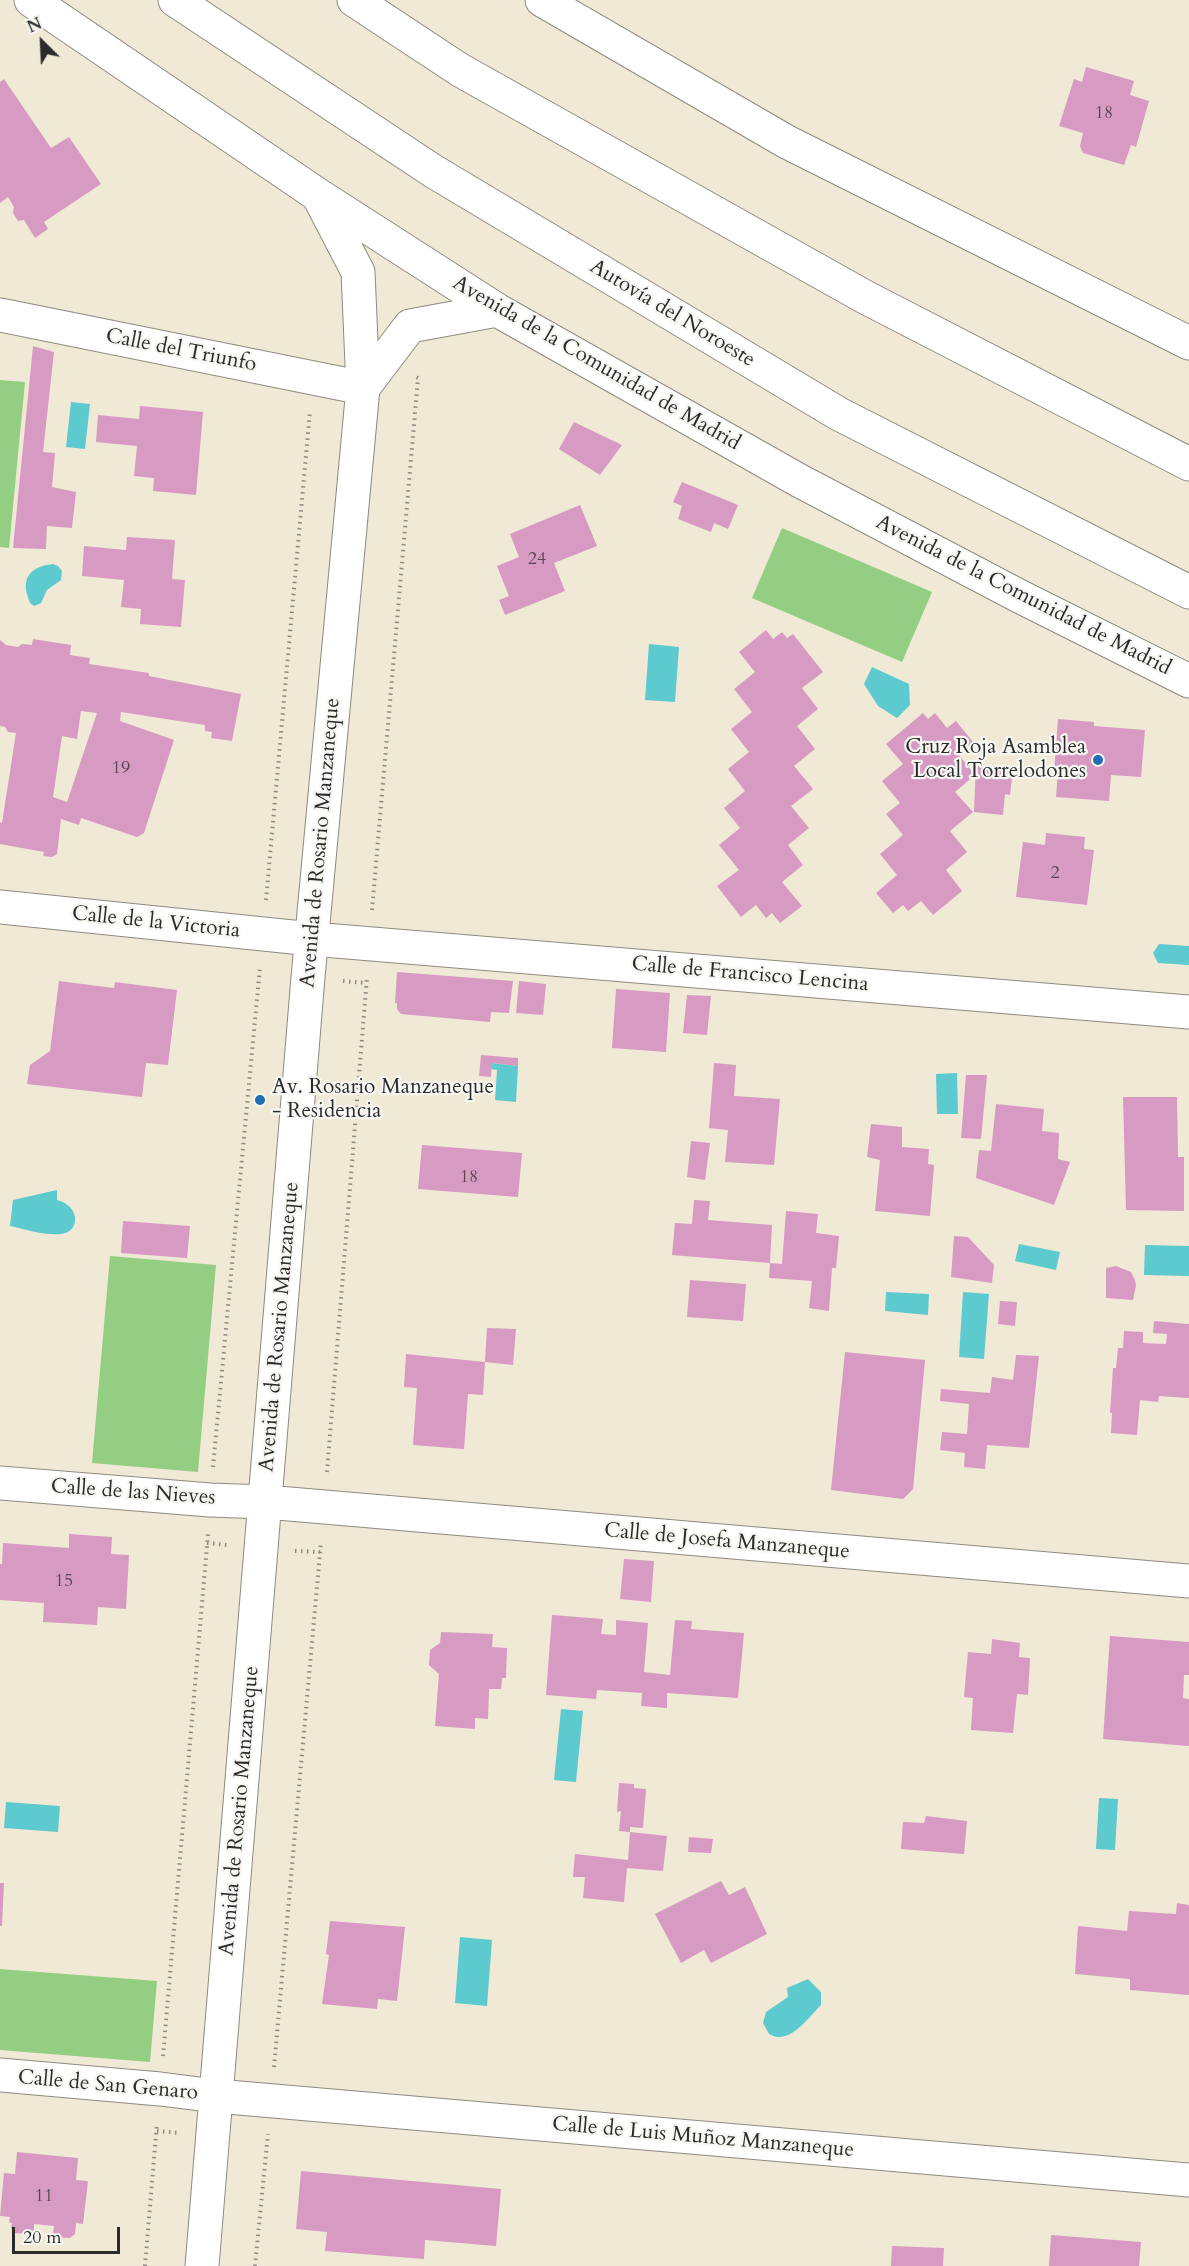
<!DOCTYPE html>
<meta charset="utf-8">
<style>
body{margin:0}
#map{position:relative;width:1189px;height:2266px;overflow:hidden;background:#f0e9d5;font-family:Cardo,serif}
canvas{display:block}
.north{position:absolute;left:12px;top:12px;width:60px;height:60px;-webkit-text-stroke:4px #f6f6f2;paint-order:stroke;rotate:336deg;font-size:16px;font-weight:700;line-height:24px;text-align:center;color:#2b2b2b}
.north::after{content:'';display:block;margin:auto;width:21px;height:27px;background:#2b2b2b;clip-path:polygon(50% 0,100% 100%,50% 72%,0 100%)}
.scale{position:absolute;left:12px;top:2227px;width:108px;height:27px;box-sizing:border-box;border:3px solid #2b2b2b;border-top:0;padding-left:8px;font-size:18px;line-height:21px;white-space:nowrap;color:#2b2b2b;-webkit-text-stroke:4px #f6f6f2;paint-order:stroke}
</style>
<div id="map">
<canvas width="1189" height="2266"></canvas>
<div class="north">N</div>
<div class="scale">20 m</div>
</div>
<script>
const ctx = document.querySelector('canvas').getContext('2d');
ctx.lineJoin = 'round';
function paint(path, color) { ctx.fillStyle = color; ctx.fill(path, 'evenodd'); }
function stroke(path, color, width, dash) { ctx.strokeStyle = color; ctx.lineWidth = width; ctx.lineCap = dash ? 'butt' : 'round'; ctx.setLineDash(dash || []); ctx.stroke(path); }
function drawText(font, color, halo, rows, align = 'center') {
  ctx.font = font + ' Cardo,serif'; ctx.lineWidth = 4.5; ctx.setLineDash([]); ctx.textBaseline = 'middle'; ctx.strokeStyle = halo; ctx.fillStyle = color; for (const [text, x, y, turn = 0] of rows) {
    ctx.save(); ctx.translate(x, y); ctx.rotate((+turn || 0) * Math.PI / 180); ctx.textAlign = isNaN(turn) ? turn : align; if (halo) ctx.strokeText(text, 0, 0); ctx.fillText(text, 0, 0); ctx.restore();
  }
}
const green = new Path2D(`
 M0,380L25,382L9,548L0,547Z
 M782,528L932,592L902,662L752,598Z
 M110,1256L216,1265L198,1472L92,1463Z
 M0,1969L157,1981L150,2062L0,2050Z`);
const water = new Path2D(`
 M71,402L90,404L85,449L66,447Z
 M53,564L58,566L62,571L61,580L47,590L41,603L34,606C29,603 29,600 27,594C22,574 35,566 53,564Z
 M649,644L679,647L675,702L645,700Z
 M872,667L909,684L910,705L897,718L878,706L864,684Z
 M1159,944L1189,946V965L1158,963L1153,953Z
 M492,1063L518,1066L516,1102L495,1100L497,1070L491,1069Z
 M957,1073L958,1114H937L936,1074Z
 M57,1190V1200C79,1205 82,1231 61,1234C45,1236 25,1229 10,1226L13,1200Z
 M1019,1244L1060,1252L1056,1270L1015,1261Z
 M1145,1245L1189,1246V1276L1144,1275Z
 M886,1292L929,1294L928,1315L885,1311Z
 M963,1292L989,1294L984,1359L959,1357Z
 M561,1709L583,1711L576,1782L554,1780Z
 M1099,1798L1118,1799L1115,1850L1096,1849Z
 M6,1802L60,1806L58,1832L4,1828Z
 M460,1937L492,1940L487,2006L455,2003Z
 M808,1979L821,1992V2005C808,2018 789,2046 769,2034L763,2023L766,2012L788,1997L787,1988Z`);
const building = new Path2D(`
 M1086,67L1134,81L1130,95L1149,101L1136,147L1131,145L1124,165L1083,153L1080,146L1083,133L1059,126L1074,79L1082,82Z
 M4,79L51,148L69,137L101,184L44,222L48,229L35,238L24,220L18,221L13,213L14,207L8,197L0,203V82Z
 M33,346L54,352L43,452L55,453L52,487L76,492L72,528L47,526L46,549L13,548Z
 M140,406L203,412L196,495L153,491L154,478L134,476L137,446L96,442L98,415L139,419Z
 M574,422L622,445L600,475L559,449Z
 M682,482L738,505L728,529L714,523L711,532L678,519L682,506L673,502Z
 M580,505L597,546L554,563L565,591L505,615L499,600L509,596L497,566L519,557L510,534Z
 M127,537L175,540L172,579L185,580L181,627L140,624L141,609L121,607L124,580L82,576L84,546L126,550Z
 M766,630L773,639L782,632L787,638L793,634L823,672L802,688L818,709L797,726L815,749L794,766L813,789L791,806L809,828L788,845L803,865L782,882L802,906L780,923L772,913L766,918L756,905L741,917L717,886L739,870L719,845L740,828L724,808L745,791L728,769L749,752L731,729L752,712L734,689L755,672L739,652Z
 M33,639L71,645L70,655L90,658L89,664L149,673V676L241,694L232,741L211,738L212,732L205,731V725L121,712L120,721L174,740L144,833L137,837L81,818L79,825L61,819L57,854L52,857L43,856L44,852L0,844V822L2,823L16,733L8,732L5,727L0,726V640L6,645L18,647L22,644L32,645ZM81,711L97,713L67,802L53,797L62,736L77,739Z
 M923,713L928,719L935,713L947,728L956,721L973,742L958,754L975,775L955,792L973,812L950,831L967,852L946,870L962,891L933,915L921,901L908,911L903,905L893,913L876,893L897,875L880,854L903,835L886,814L900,803L882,781L903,764L886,744Z
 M1058,719L1094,722V726L1145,730L1141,777L1111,775L1109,801L1056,797L1058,771H1054Z
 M976,766L1013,770L1010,795L1005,794L1003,815L974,812Z
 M1046,833L1085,837L1084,849L1094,850L1087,905L1016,897L1023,842L1045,845Z
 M397,972L513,981L509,1013L491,1012L490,1022L401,1014L397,1009V1003H395Z
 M59,981L114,988L115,982L177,990L168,1065L146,1063L142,1097L27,1084L30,1065L50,1051Z
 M519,981L546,984L543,1015L516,1013Z
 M616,989L670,993L666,1052L612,1048Z
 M687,995L711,996L707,1035L683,1033Z
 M481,1055L518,1058V1066L492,1063L491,1077L479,1076Z
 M714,1063L736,1065L734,1096L780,1099L774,1165L725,1162L728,1130L709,1128Z
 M966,1075H987L981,1139L961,1138Z
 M1123,1097H1177L1178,1157H1184V1211L1126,1210Z
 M996,1104L1044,1109L1042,1131L1059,1133L1058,1159L1070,1162L1054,1205L976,1178L979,1150L991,1151Z
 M871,1124L902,1127V1147L929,1149L928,1164L934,1165L930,1216L875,1211L880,1160L867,1157Z
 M691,1141L710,1143L705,1180L687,1177Z
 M422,1145L522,1153L518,1197L418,1189Z
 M694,1200L710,1201L708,1220L772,1225L770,1263L672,1255L675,1223L692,1224Z
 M786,1211L818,1214L816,1233L839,1236L836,1268H832L829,1311L809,1308L812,1281L769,1278L770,1263L782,1264Z
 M123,1221L190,1226L187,1258L121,1253Z
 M954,1236L968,1237L994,1265L992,1283L951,1277Z
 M1116,1266L1131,1272L1135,1280L1136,1286L1133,1300L1106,1298V1268Z
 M690,1280L746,1284L743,1321L687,1317Z
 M1000,1301L1017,1302L1015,1326L998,1324Z
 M1154,1321L1189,1324V1398L1159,1396L1158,1402L1140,1400L1137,1435L1111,1433L1112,1413H1110L1113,1368H1116L1118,1348H1123L1124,1331L1143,1332V1343L1166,1344L1167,1334L1153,1333Z
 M487,1328L516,1329L513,1365L485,1362Z
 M845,1352L925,1360L913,1489L903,1499L831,1490Z
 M406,1354L485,1362L483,1395L468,1394L464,1449L413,1445L417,1388L404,1387Z
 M1016,1355L1039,1356L1029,1448L987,1445L985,1469L964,1467L965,1453L940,1450L942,1432L967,1434L969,1404L940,1401L941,1389L990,1393L992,1377L1013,1380Z
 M69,1534L112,1537L111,1554L129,1555L126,1609L98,1607L97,1625L43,1622L44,1603L0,1600V1564H2L3,1543L69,1548Z
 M624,1559L654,1561L651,1602L620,1599Z
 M552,1615L603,1619L601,1634L616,1635V1620L648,1623L644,1672L670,1675L675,1620L692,1621L691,1629L744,1633L738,1698L667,1693V1708L641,1706L642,1693L597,1690L596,1699L546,1695Z
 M441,1632L493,1634L492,1647L507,1648L506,1678H502L501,1689H489L488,1719L475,1718V1729L435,1726L439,1674L429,1665L430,1650L440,1643Z
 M1110,1636L1189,1642V1675H1184L1183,1698L1189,1699V1746L1103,1739Z
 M992,1639L1020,1643L1019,1657L1030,1658L1028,1695L1017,1694L1013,1733L971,1730L973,1698L964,1697L968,1652L991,1654Z
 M619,1783L634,1784V1788L646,1789L643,1828L630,1827V1832L619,1831L621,1811L617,1812Z
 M926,1816L967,1821L964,1854L901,1849L903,1822L924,1823Z
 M630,1832L667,1836L663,1871L627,1868L624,1902L583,1898L585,1877H573L575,1854L628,1860Z
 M689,1837L713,1839L711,1853L688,1852Z
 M721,1881L729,1895L745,1887L767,1934L711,1963L704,1950L681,1963L655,1914Z
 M0,1883H4L2,1926H0Z
 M1177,1903L1189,1905V1995L1130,1990V1979L1075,1974L1078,1926L1127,1931L1129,1911L1176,1914Z
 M330,1921L405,1927L397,2001L378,1999L377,2009L322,2004L329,1955L326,1954Z
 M17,2152L78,2158L76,2180L88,2181L83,2224L76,2223L75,2234L70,2238L57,2237L53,2233L54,2226L34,2224V2230L28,2234L15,2233L11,2228L12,2223L9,2222L10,2217L0,2216L4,2173L15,2174Z
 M301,2171L501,2189L496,2246L425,2240L424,2259L325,2251L327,2232L296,2229Z
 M1051,2235L1141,2242L1139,2266H1049Z
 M892,2246L944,2248L943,2266H891Z`);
const path = new Path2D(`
 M266,900L310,411
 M372,910L418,378L416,377
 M343,981L366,983
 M213,1467L260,967
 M327,1472L367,977
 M207,1543L227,1545
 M295,1551L320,1552
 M163,2056L208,1534
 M274,2067L321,1542
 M157,2131L180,2133
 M145,2266L157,2123
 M255,2266L268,2134`);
const minor = new Path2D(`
 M31,0L318,195L497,310L800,481L1019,596L1189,681
 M542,0L787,142L1189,343
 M0,315L363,388
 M363,388L410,326L497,310
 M0,907L312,939L1189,1012
 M0,1483L210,1500L266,1502L1189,1581
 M0,2075L160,2089L216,2096L1189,2180
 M202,2266L308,977L363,388L358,272L318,195`);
const highway = new Path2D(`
 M175,0L433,171L839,414L1189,592
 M354,0L460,70L865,297L1189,464`);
const markers = [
 [1098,760,6,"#1f6fb2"],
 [260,1100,6,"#1f6fb2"]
];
const numberNames = [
 ["18",1104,114],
 ["24",537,560],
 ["19",121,769],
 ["2",1055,874],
 ["18",469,1178],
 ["15",64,1582],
 ["11",44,2197]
];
const streetNames = [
 ["Autovía del Noroeste",672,314,31],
 ["Calle del Triunfo",181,351,11],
 ["Avenida de la Comunidad de Madrid",596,364,30],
 ["Avenida de la Comunidad de Madrid",1023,596,27],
 ["Avenida de Rosario Manzaneque",321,843,-85],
 ["Calle de la Victoria",156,923,6],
 ["Calle de Francisco Lencina",750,975,5],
 ["Avenida de Rosario Manzaneque",280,1327,-85],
 ["Calle de las Nieves",133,1493,4],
 ["Calle de Josefa Manzaneque",727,1542,5],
 ["Avenida de Rosario Manzaneque",240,1811,-85],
 ["Calle de San Genaro",108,2086,5],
 ["Calle de Luis Muñoz Manzaneque",703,2138,5]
];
const poiNames = [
 ["Cruz Roja Asamblea",1086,748],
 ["Local Torrelodones",1086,772],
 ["Av. Rosario Manzaneque",272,1088,"left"],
 ["- Residencia",272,1112,"left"]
];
paint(green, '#94ce82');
paint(water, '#5dcad0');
paint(building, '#d79ac3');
stroke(minor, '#8e8a80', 35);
stroke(highway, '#8e8a80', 35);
stroke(path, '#8e8a80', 4, [1.5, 4.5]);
stroke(minor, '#fff', 33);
stroke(highway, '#fff', 33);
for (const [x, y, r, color] of markers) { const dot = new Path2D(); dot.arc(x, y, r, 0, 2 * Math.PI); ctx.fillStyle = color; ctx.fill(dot); stroke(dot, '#f6f6f2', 2); }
drawText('18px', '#564751', null, numberNames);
drawText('21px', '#2b2b2b', '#f6f6f2', streetNames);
drawText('21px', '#2b2b2b', '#f6f6f2', poiNames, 'right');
</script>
